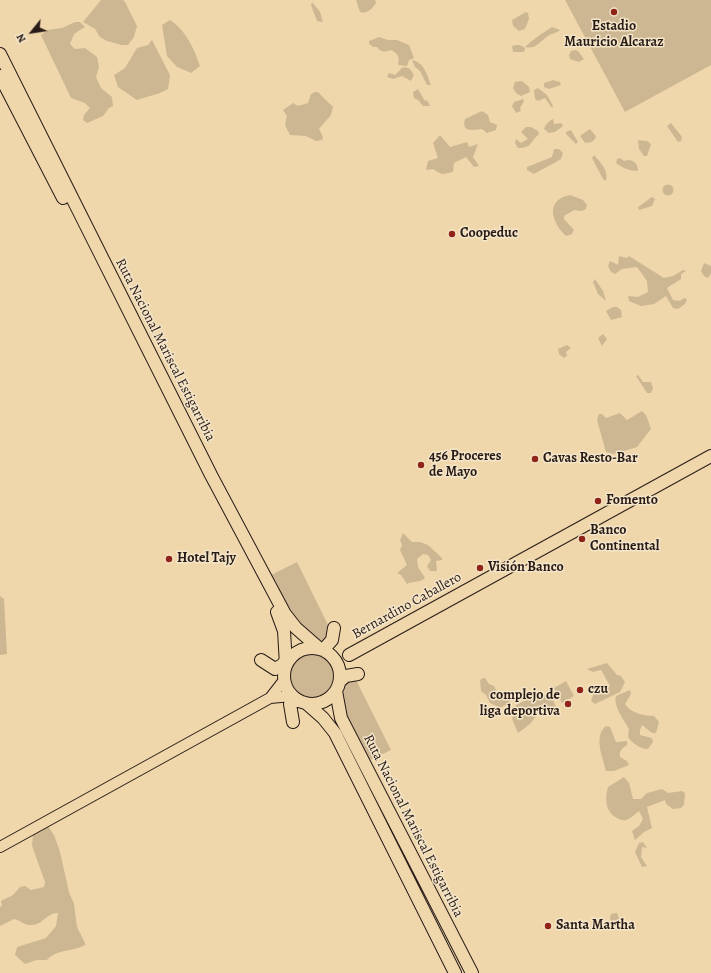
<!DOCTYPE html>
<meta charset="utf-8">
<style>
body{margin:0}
#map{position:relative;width:711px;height:973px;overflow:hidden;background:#efd7ab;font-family:Alegreya,serif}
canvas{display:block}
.north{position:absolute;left:12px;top:12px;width:40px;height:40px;-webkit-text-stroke:3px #f5e5c8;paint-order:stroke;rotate:240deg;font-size:11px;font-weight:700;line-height:16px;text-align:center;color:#271b17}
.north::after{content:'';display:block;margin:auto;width:14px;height:18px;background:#271b17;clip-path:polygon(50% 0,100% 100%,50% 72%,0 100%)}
</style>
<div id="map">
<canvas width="711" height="973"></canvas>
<div class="north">N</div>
</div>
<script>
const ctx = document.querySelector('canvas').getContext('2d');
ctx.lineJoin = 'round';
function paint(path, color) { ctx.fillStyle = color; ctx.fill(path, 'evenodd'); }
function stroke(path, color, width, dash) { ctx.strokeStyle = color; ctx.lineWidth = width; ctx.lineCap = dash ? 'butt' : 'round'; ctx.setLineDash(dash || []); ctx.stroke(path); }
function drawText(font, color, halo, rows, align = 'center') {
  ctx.font = font + ' Alegreya,serif'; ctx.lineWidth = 3; ctx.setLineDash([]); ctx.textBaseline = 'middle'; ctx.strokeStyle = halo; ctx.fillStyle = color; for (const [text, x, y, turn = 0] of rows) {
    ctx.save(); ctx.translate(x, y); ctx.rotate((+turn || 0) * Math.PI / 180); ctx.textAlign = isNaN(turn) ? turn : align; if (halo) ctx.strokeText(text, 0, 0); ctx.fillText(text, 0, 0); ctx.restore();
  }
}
const green = new Path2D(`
 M101,0H123L125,2L137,26L134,37L128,45H122L107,41L100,37L95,29L83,22Z
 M356,0H375L376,3C373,8 366,15 360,12Z
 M565,0H711V65L625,112Z
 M312,2L320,12L323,22L317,21L311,5Z
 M526,12L528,13L529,19L525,29L519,31L513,26L512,20Z
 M170,20C186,30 194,49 200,66L191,73L177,67L167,56L162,25Z
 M75,22H80L85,27L74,34L70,44L75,49L85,48L97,57L99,67L96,77L101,88L112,97L113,106L109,108L103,116L87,123L83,120L84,115L90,108L85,103L71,98L41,35L48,30L62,28Z
 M552,27L560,30C556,34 552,33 548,36C540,41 536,50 525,47C533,39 543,33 552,27Z
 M379,37L388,40H397L409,45L414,58L409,60L407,66L398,65C400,58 398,53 391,50C386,52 381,53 377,47H373L369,44V41Z
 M152,40L170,75L168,89L160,93L137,100L118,87L114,75L125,68L137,48L148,45Z
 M516,45H520L525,48L524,52H513L512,46Z
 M575,50L578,51L584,59L579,62L570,59L569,55L571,51Z
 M412,60C425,63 427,75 431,85H427L420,71L415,67Z
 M405,67L410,69L414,75L411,81L402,76L393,79L387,77L389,73L395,75L402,68Z
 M553,80L560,82L561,85L549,89L544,87V83Z
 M522,81L529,87L530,92L521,96L516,93L513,88L515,82Z
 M538,88L547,95L553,106L552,108L545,98L538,101L535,99L534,90Z
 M418,89L425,101L427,100L430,106H423L418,100L414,98L413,92Z
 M315,92H318L333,107L331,115L319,129L323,137L322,140L316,141L306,136L290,135L285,125L287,116L283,110L293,103L298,106L308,103L311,94Z
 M523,99L524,101L520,108L521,111L516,113L512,106L514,102Z
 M482,111L488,115L490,122L497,125L496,130L487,133L482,129C473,130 461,133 465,119Z
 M553,119L554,124L561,123L563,126L555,132L549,133L544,129C545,125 549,121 553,119Z
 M671,123L682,137L681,141L678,142L667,126Z
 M526,127H531L538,131L539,134C529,143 532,148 518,148L515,143L516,139L521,143L528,139L521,132Z
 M590,129L595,135L596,138L592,142L585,143L580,136Z
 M571,130L578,142L576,144L566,134V132Z
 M440,135L450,147L467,142L469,147L478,144L473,157L479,166L474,167L466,157L454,163L453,172C442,174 443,176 433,169L426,170L428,161L438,158L433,143Z
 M638,140L647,141L651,144L647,156H644L639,149Z
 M554,149H559L563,153L561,159C552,165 544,168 534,174L527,170V167L552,157Z
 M594,155C600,162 609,170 606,181L603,179L592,158Z
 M620,158L624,161C631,158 638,162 638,171C632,171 621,168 616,163L617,159Z
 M662.5 190a5.5 5.5 0 1 1 11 0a5.5 5.5 0 1 1-11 0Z
 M570,195L583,200L587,205L586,209L581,211L574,210L564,216V219L574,230L572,234L566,236C551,222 545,200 570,195Z
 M652,197L655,199L652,206L639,210L638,207Z
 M619,256L627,258L629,256L664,278L673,276L683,270L686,271L681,274V279L667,288L673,300L680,301L684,298L687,299L685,304L678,309L673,308L666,296L654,304L641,306L629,301L628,296L638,297L648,292L647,281L637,267L622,269L615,274L611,272L608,266L610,261L618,265Z
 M704,263L711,266V273L708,278L704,276L701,271Z
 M595,279L603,291L606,301L598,294L593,282Z
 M613,307H617L621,310L622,317L611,320L606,311Z
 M603,334L607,339L602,346L598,338Z
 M567,345L571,348L566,352L567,356L564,358L559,354L558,349Z
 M638,375L643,382H651L653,388L651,393H647L636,376Z
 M642,411L646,415L651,429L637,447L614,454L606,452L597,420L599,414H602L606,418L620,413L627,420Z
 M403,533L412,542H420L428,545L442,558V560L436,561L437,571H430L427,566L431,560L428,555L423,554L417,559L418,567L425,578C420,583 412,581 407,584L401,575L397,573L407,565L400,550L402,545L400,540Z
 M297,562L330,629L328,638L321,643L295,620L271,575Z
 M0,596L4,599L7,654L0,655Z
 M288 676a24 24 0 1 1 48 0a24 24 0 1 1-48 0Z
 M607,663L617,675L621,676L625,682L620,692L595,704L591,701L594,692L600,693L610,686L601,670L593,672L587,669Z
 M355,678L391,750L366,762C356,740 334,704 346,680Z
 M483,678H485L489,684L494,686L496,690L494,695L497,700L507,698L510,700L509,703L500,708L490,703L486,695L481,691L480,680Z
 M566,681L574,696L562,703L554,688Z
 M630,690L631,694L625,704C630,713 645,716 654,716L659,722L656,733H652L642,725L640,730V735L652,738L653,742L648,749C640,749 632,743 628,737L629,729C624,720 613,706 616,696Z
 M551,694L558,713L540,711L530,724L518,733L512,719L516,705L532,697Z
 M606,726L610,727L616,742L627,741V745C622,749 619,750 620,757L627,761L629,765L614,771H606C603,758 593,736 606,726Z
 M624,777L629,783L633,799H641L647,793L662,789L668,793L682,791L685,793L684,805L681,808L673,809L666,804L665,800L647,807L652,828L644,832L635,840L632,831L639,826L643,819L639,811C635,814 630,819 626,820C623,821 619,819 617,818C605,812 605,798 608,787Z
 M48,826L54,835L60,852L69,892L74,904L77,927L85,943V945C73,952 56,949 47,960H37L25,964L15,955L17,947L46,938L56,926L58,913C48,912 42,925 32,925C25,926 20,920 14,919L0,926V907L2,906L1,901L13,895L20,887L25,886L31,890L44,887L45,882L32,846L33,835L36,830Z
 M643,842L647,848L642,847L641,857L647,866L642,867L635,852L639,843Z
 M617,913L622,927L616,928L610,919L611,914Z`);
const major = new Path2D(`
 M270,698L292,696
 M0,847L270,698L284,680`);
const highway = new Path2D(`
 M0,54L211,475L285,614L296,628L320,649
 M0,76L63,198
 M277,612L284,631L286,665
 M284 676a28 28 0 1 1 56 0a28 28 0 1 1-56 0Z
 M323,650L332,640L334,628
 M349,655L711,456
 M261,660L275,669L282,665L286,660
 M340,681L346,676L358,674
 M336,691L341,718L472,973
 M306,703L323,718L335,733L455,973
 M293,722L290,704L295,701H299`);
const markers = [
 [614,12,4,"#8f2418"],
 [452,234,4,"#8f2418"],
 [535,459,4,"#8f2418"],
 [421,465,4,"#8f2418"],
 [598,501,4,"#8f2418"],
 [582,539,4,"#8f2418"],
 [169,559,4,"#8f2418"],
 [480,568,4,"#8f2418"],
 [580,690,4,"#8f2418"],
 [568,704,4,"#8f2418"],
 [548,926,4,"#8f2418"]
];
const poiNames = [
 ["Estadio",614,27,"center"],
 ["Mauricio Alcaraz",614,43,"center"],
 ["Coopeduc",460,234],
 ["456 Proceres",429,457],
 ["de Mayo",429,473],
 ["Cavas Resto-Bar",543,459],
 ["Fomento",606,501],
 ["Banco",590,531],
 ["Continental",590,547],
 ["Hotel Tajy",177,559],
 ["Visión Banco",488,568],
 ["czu",588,690],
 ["complejo de",560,696,"right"],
 ["liga deportiva",560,712,"right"],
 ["Santa Martha",556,926]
];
const streetNames = [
 ["Ruta Nacional Mariscal Estigarribia",165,350,63],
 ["Bernardino Caballero",407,606,-29],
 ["Ruta Nacional Mariscal Estigarribia",413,826,63]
];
paint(green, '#cdb792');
stroke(major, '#271b17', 12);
stroke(highway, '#271b17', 14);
stroke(major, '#efd7ab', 10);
stroke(highway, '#efd7ab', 12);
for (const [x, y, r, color] of markers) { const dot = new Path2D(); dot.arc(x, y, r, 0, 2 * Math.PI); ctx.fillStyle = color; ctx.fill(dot); stroke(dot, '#f5e5c8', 1.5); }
drawText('bold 14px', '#271b17', '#f5e5c8', poiNames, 'left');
drawText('14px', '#271b17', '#f5e5c8', streetNames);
</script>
